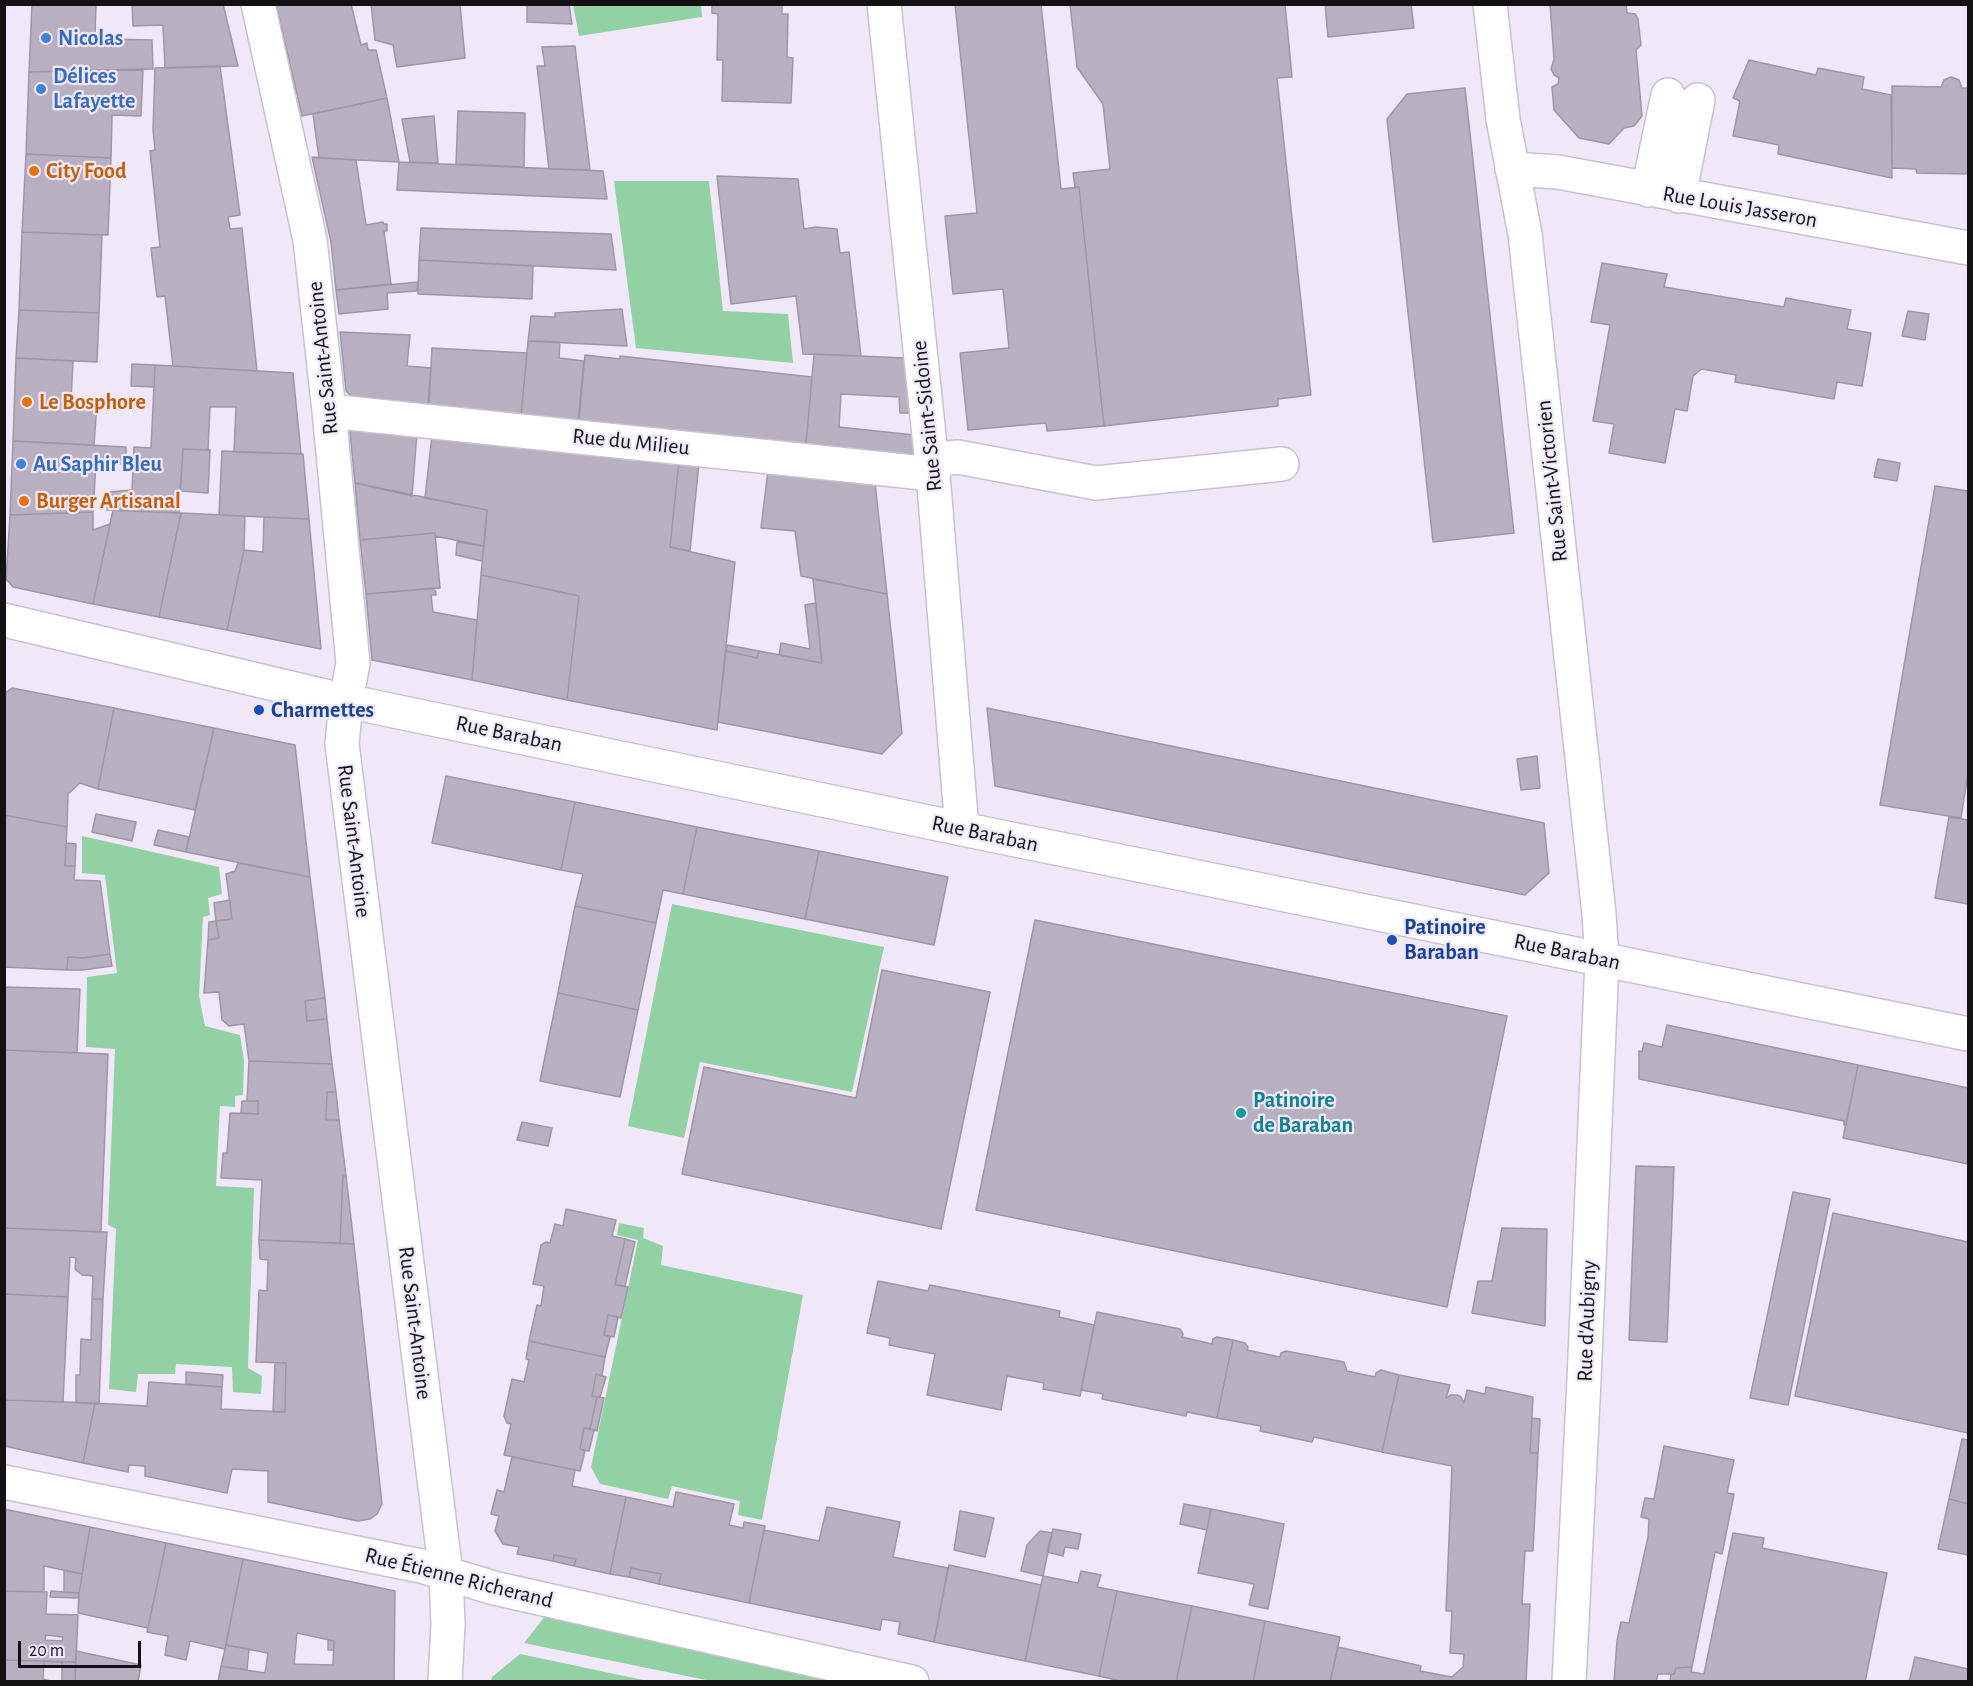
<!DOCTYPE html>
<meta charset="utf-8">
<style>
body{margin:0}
#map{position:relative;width:1973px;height:1686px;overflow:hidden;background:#f0e8f9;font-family:"Alegreya Sans",sans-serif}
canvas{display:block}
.frame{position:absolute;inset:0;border:6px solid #131016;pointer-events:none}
.scale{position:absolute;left:18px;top:1641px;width:123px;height:27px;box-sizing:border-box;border:3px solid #131016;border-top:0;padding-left:8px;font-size:18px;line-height:21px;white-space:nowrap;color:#131016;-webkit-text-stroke:4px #f0e8f9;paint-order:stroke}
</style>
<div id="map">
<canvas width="1973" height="1686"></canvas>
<div class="frame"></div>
<div class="scale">20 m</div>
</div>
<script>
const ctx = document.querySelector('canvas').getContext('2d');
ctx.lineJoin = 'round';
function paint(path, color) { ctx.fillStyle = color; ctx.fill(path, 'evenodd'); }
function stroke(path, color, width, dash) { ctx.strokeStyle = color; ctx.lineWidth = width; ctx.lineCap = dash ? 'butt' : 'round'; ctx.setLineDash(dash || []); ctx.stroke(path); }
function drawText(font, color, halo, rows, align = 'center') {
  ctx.font = font + ' "Alegreya Sans",sans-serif'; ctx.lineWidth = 4.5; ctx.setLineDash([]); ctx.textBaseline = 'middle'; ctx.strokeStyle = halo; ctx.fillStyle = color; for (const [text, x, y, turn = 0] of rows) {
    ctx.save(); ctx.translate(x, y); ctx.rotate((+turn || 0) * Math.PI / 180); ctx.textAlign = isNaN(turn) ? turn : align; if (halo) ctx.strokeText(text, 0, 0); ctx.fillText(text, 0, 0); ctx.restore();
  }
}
const green = new Path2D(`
 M573,5H701L702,17L579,36Z
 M614,181H709L723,311L788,314L793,363L636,348Z
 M82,836L219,867L222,894L208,898L210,915L203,917L199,996L205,1026L240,1035L244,1060L243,1095L235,1096V1107L220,1106L216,1186L254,1188L248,1368L262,1376L261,1394L233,1392L232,1367L176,1364L175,1374H138L136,1392L109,1389L116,1229L108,1225L115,1049L86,1047L87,977L117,973L105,875L82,873Z
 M672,904L884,947L852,1092L700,1062L684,1138L628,1126Z
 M619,1223L644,1228L643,1238L663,1246L661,1265L803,1295L762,1520L738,1515L740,1501L672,1486L668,1499L600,1484L591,1467L638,1240L617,1235Z
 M546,1615L857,1681H711L524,1643Z
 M520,1654L648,1681H491L492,1677Z`);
const building = new Path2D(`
 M32,4H96L95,36H107V39L152,40L153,69L29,72Z
 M132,4H223L238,66L165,68L163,25L133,26Z
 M276,4H351L361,45L367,43L368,50H376L387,98L302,116Z
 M371,4H460L465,58L397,67L393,45L375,40Z
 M527,4H569L572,24L527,22Z
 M712,4H782V14H788L787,57L793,58L791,103L722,101L723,60H717L718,14L712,13Z
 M955,4H1041L1061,189L1079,187L1104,426L1047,431L1046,423L968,430L960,353L1009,348L1003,289L953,294L945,216L977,213Z
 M1070,4H1285L1292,77L1277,78L1311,395L1278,399V406L1104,426L1079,187L1075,188L1073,173L1110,169L1103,104L1077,67Z
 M1325,4H1411L1414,28L1328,37Z
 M1550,4H1626L1627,13L1635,14L1638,19L1641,45L1636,50L1642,116L1634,126L1624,128L1609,144L1579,138L1554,110L1552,87L1558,84L1559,78L1554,75L1551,69L1554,59Z
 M575,46L590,170L549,169L537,66H545L542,47Z
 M1749,60L1816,75L1818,68L1864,77L1862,89L1891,95L1892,178L1778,154L1779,145L1733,136L1740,101L1733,98Z
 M220,66L240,215L228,217L230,229L242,228L257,371L173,366L165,296L157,297L151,248L160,247L150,151L155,150L153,130L155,68Z
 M143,69L141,116L112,115L111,158L26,154L29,72Z
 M1951,77L1959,80L1962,88H1968V174L1917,173L1916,169L1892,168V86L1941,87L1944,80Z
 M1465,88L1514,533L1433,542L1387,119L1407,94Z
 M387,98L399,162L319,158L313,114Z
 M458,111L525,113L524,167L456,164Z
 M434,116L438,163L410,162L402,119Z
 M26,154L111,158L108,235L22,232Z
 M312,157L356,160L366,225L383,222L384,224H387V231H384L391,284L336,290L331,242Z
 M399,162L603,171L607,199L397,190Z
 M717,176L798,179L804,229L816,227L837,229L840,253L849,252L861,356L803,354L796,296L731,304Z
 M421,228L611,234L616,270L419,260Z
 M22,232L102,235L99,313L19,310Z
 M419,260L533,266L532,299L418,294Z
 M1602,263L1667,274L1664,287L1784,307L1786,298L1851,310L1847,329L1871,333L1862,386L1837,382L1834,399L1735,382L1736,375L1702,369L1693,376L1687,411L1675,409L1665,463L1609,453L1614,424L1593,421L1610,325L1591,322Z
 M418,282L417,291L387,293L388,309L339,314L336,290Z
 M622,309L627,346L528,341L531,316L555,317V313Z
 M19,310L99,313L97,362L16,358Z
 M1908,311L1929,314L1925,340L1902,336Z
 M340,332L410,335L407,366L431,368L428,404L351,396L346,391Z
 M528,341L560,342L559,358L584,361L578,422L521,417Z
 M432,348L527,353L521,416L429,406Z
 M814,354L906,358L912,413H900L899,397L841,394L839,427L914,435L916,456L806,444Z
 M585,355L620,359V356L812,377L806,444L579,420Z
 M16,358L73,361L71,401L97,403L94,445L13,441Z
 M132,364L155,365L154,387L131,386Z
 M155,365L293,373L301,454L234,452L236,407H210L208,450L183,449L179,513L107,510L108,492L132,490L134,447L151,448Z
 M355,427L417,433L412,496L355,483L350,432Z
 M432,435L679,461L670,547L735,562L717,730L567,700L579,596L481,575L487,510L425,498Z
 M13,441L126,447V464L96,463L93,512L10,515Z
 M183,449L210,450L208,493L180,491Z
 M222,451L303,454L309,519L219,515Z
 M1878,459L1900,463L1897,481L1874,477Z
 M679,461L699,463L690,551L670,547Z
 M768,470L875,482L887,594L801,576L795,531L761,528Z
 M355,483L487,510L484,546L435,536V533L360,540Z
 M1935,486L1968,491V773L1961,818L1880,805Z
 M113,510L181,513L159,617L93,604Z
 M93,512V530L110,524L93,604L13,587L6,579L10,515Z
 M181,513L245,516L244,550L227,630L159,617Z
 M264,517L309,519L321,649L227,630L244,550L263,552Z
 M435,533L440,588L366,594L360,540Z
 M457,542L484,546L482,561L456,555Z
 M481,575L579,596L567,700L472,680Z
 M813,579L887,594L902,733L882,754L718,722L726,651L757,658L759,651L822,663Z
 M435,588L436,595H431L433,612L477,620L472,680L372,660L366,594Z
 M816,603L822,663L779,655L781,643L810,649L805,605Z
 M727,645L759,651L757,658L726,651Z
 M12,688L114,708L98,789L80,783L68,794L67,827L4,815V694Z
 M114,708L214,728L195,810L98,789Z
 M987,708L1544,823L1549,873L1525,895L995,786Z
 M214,728L295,745L310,877L186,852Z
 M1537,756L1540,788L1521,790L1517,759Z
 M446,776L575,802L561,870L432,843Z
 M575,802L697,827L683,894L663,890L656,923L575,906L583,874L561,870Z
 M96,814L136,822L132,841L92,832Z
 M4,815L67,827L65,866H75L74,880L100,881L110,954L83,958L68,957L67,970L4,967Z
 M1949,817L1968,820V904L1935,898Z
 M697,827L819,851L805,919L683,894Z
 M158,830L189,837L186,852L154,845Z
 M66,843L76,844L75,866H65Z
 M819,851L948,877L934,945L805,919Z
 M238,863L310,877L325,998L305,1001L307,1021L327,1019L332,1064L249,1061L244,1024L229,1026L222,1020L219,992L204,993L208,940L219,938L216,921L232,919L226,874L235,871Z
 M230,900L232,919L216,921L214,903Z
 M575,906L656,923L638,1010L558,993Z
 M1035,920L1507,1016L1447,1307L976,1210Z
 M216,921L219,938L208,940L209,922Z
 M110,954L112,966L83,970H67L68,957L83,958Z
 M882,970L990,992L941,1229L682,1174L704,1067L856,1098Z
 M4,987L80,989L77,1053L4,1050Z
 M558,993L638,1010L620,1097L540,1081Z
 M325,998L327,1019L307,1021L305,1001Z
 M1667,1025L1858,1065L1846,1125H1844V1121L1639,1079V1051L1642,1052L1644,1043L1662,1047Z
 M4,1050L108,1054L101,1232L4,1228Z
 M249,1061L332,1064L336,1092H327L326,1120H339L346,1176H343L340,1243L259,1240L262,1180L221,1178L223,1153H227L230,1113L258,1114V1101H247Z
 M1858,1065L1968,1088V1164L1843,1138Z
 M327,1092H336L339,1120H326Z
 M242,1101H258V1114L241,1113Z
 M522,1122L552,1128L548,1146L517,1140Z
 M1636,1166L1674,1167L1667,1342L1629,1340Z
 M343,1176H346L354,1244L340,1243Z
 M1793,1192L1830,1199L1788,1405L1750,1398Z
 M566,1209L616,1220L612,1236L625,1239L615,1285L628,1287L621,1318L608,1315L604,1335L610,1337L605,1357L529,1341L537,1305L541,1306L544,1286L533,1284L541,1245L546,1242L550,1243L555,1224L563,1226Z
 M1833,1213L1968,1242V1433L1795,1396Z
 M4,1228L107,1232L103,1299H92L93,1276L82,1275L75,1269L76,1258L70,1257L68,1297L4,1294Z
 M1502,1228L1547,1229L1545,1326L1472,1313L1478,1281H1492Z
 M625,1239L635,1242L625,1286L615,1285Z
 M259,1240L354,1244L382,1504L377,1514L370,1519L358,1521L268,1502V1471L232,1469L227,1493L145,1476V1466L129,1465L128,1472L83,1463L95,1403L147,1406L149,1382L222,1387L221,1409L285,1412L286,1363L256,1362L259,1290L267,1291L268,1260L260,1259Z
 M878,1281L928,1291L930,1285L1060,1311L1059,1317L1094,1325L1080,1396L1043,1389L1044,1383L1007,1376L1001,1410L927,1395L935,1354L889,1345L890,1338L867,1333Z
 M4,1294L68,1297L63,1402L4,1400Z
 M92,1299H103L99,1404L76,1403V1375H80L81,1339L91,1340Z
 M1097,1312L1180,1329L1183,1334L1182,1337L1212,1344L1213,1339L1217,1337L1233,1340L1217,1418L1187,1412L1186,1416L1102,1399L1103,1394L1081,1390Z
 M608,1315L618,1317L614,1337L604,1335Z
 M1233,1340L1245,1343L1248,1347L1247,1350L1280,1357L1281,1353L1286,1351L1344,1362L1347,1371L1375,1377L1376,1373L1381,1370L1399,1375L1382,1452L1314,1437L1312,1442L1260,1431L1261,1426L1217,1418Z
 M529,1341L605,1357L602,1376L596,1374L592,1396L597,1397L590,1429L584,1428L580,1449L585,1451L580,1471L504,1455L511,1424L507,1423L504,1416L512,1379L524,1382L529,1360L526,1359Z
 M275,1363H286L285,1412H273Z
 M186,1372L223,1375L222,1387L186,1384Z
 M596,1374L606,1377L600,1397L592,1396Z
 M1399,1375L1450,1385L1446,1398L1451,1395H1457L1461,1397L1464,1403L1467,1390L1485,1394L1486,1387L1533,1397L1530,1453H1538L1533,1551H1525L1522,1604H1530L1526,1682H1330L1338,1647L1421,1666L1420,1671L1452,1677L1463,1667L1464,1654L1450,1653L1452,1611H1446L1452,1466L1382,1452Z
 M597,1397L604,1398L597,1431L590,1429Z
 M4,1400L95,1403L83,1463L4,1446Z
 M1532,1418L1540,1419L1538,1453H1530Z
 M584,1428L594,1430L589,1451L580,1449Z
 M1962,1439L1968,1440V1504L1949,1499Z
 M1664,1446L1734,1460L1727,1493L1734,1494L1722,1554L1715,1552L1692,1667L1676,1668L1674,1674H1658L1656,1682H1614L1617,1641L1621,1622L1629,1623L1648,1537L1649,1519L1641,1517L1645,1498L1654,1499Z
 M512,1457L575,1470L572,1486L626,1497L610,1574L574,1566L576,1559L554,1555L553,1561L517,1554L519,1547L503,1544L495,1531L499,1516L491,1514L497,1490L504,1492Z
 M676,1492L734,1504L729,1525L743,1528L744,1522L765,1526L749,1603L659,1584L661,1574L631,1568L629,1577L610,1574L626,1497L673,1507Z
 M1949,1499L1968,1504V1555L1938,1549Z
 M1184,1504L1211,1509L1207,1530L1180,1524Z
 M827,1507L900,1522L893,1557L948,1568L934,1642L898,1634L900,1622L882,1619L880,1630L749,1603L764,1530L819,1541Z
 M4,1509L90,1527L82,1574L44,1566V1592L4,1591Z
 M1211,1509L1284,1524L1268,1609L1249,1605L1254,1584L1198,1573Z
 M960,1511L994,1518L985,1557L954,1550Z
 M90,1527L166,1543L148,1628L78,1613L79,1593Z
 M1053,1529L1081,1534L1078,1549L1065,1547L1063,1556L1047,1552Z
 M1040,1531L1052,1533L1043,1576L1021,1571L1027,1545Z
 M1733,1533L1764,1538L1762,1548L1887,1573L1865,1682H1670L1671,1674H1674L1676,1668L1692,1667L1691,1672L1704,1674Z
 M166,1543L243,1559L225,1649L190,1641L186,1660L165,1655L168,1636L147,1632Z
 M554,1555L576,1559L574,1566L553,1561Z
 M243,1559L395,1591L394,1682H218L221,1666L265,1673L268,1653L226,1645ZM297,1633L334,1641L333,1665L294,1664Z
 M949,1565L1041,1585L1025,1661L934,1642Z
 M631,1568L661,1574L659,1584L629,1577Z
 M64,1570L82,1574L79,1593L64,1592Z
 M1081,1571L1101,1575L1097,1587L1117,1591L1099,1676L1025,1661L1043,1576L1078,1583Z
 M4,1591L47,1592L46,1614L78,1615L76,1662L4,1660ZM46,1635L63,1637L62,1641L45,1640Z
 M51,1591L79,1593V1598L50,1597Z
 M1117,1591L1192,1606L1176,1682H1125L1099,1676Z
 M1192,1606L1265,1621L1253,1682H1176Z
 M1265,1621L1340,1637L1330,1682H1253Z
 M328,1640L334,1641V1650H328Z
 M226,1645L249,1649L247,1670L221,1666Z
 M76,1651L141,1665L138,1682H75Z
 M1915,1657L1968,1669V1682H1909Z
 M4,1660L44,1661L43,1679L54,1682H4Z
 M44,1661L62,1662V1667L44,1666Z
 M62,1662H76L75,1682H62Z`);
const minor = new Path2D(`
 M258,4L310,240L329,411L353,663L346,701L342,744L446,1574L448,1624L445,1682
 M884,4L933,474L962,829
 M1490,4L1503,119L1525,234L1599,914L1602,960L1584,1380L1569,1682
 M1512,169L1558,172L1968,248
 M1648,190L1668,95
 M1679,196L1698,100
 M329,411L933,474
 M932,460L958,457L1096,483L1282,464
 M4,620L346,701L962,829L1968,1034
 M4,1482L421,1566L494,1588L912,1682`);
const markers = [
 [46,38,6,"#3f7fe0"],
 [41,89,6,"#3f7fe0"],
 [34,171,6,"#e8710a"],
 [27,402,6,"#e8710a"],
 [21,464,6,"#3f7fe0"],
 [24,501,6,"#e8710a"],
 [259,710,6,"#1a4fb4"],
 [1392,940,6,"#1a4fb4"],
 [1241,1113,6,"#0f9aa8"]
];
const shopNames = [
 ["Nicolas",58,38],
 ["Délices",53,76],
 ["Lafayette",53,101],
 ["Au Saphir Bleu",33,464]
];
const foodNames = [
 ["City Food",46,171],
 ["Le Bosphore",39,402],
 ["Burger Artisanal",36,501]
];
const streetNames = [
 ["Rue Louis Jasseron",1740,207,10],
 ["Rue Saint-Antoine",323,358,-96],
 ["Rue Saint-Sidoine",927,416,-96],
 ["Rue du Milieu",631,442,6],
 ["Rue Saint-Victorien",1552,481,-96],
 ["Rue Baraban",509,734,12],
 ["Rue Baraban",985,834,12],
 ["Rue Saint-Antoine",354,841,83],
 ["Rue Baraban",1567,952,12],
 ["Rue d'Aubigny",1587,1321,-88],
 ["Rue Saint-Antoine",415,1323,83],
 ["Rue Étienne Richerand",459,1578,14]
];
const transitNames = [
 ["Charmettes",271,710],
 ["Patinoire",1404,927],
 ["Baraban",1404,952]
];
const cultureNames = [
 ["Patinoire",1253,1100],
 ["de Baraban",1253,1125]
];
paint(green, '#91d1a3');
paint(building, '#b8b0c0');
stroke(building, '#9e96a6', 1.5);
stroke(minor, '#c8c0d1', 36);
stroke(minor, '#fff', 33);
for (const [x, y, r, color] of markers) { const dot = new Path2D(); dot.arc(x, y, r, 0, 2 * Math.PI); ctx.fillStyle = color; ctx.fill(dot); stroke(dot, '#f0e8f9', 2); }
drawText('bold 22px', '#366cbe', '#f0e8f9', shopNames, 'left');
drawText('bold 22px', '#c56008', '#f0e8f9', foodNames, 'left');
drawText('22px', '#131016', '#f0e8f9', streetNames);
drawText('bold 22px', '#164399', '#f0e8f9', transitNames, 'left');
drawText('bold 22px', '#0d838f', '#f0e8f9', cultureNames, 'left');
</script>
